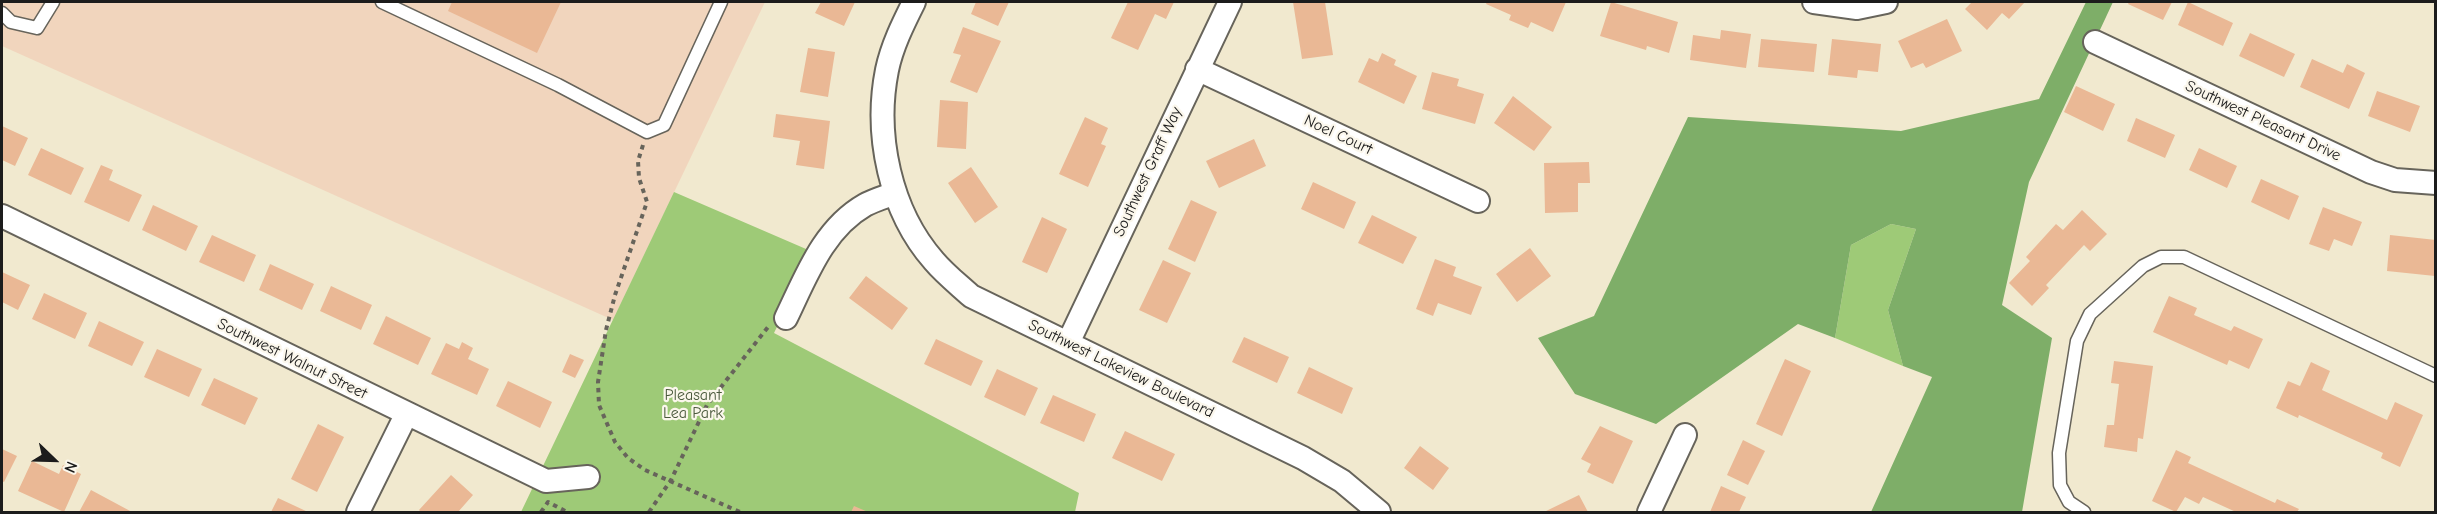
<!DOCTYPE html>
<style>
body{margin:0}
#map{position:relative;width:2437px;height:514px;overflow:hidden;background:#f1e9cf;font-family:"Comic Neue",sans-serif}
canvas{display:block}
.frame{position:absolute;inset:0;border:3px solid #1c1c1c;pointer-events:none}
.north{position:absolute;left:24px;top:430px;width:60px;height:60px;-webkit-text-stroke:4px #fbf7ec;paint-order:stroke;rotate:113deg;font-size:16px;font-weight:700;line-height:24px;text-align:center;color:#1c1c1c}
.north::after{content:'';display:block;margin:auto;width:21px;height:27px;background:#1c1c1c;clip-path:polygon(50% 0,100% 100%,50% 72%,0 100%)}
</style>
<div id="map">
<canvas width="2437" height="514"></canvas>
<div class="frame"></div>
<div class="north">N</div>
</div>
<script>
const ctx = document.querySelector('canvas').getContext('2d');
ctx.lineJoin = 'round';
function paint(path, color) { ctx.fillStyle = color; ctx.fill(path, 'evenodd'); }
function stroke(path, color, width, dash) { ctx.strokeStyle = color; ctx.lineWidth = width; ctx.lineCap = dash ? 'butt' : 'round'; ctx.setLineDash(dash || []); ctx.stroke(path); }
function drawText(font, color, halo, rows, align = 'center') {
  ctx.font = font + ' "Comic Neue",sans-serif'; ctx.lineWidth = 4.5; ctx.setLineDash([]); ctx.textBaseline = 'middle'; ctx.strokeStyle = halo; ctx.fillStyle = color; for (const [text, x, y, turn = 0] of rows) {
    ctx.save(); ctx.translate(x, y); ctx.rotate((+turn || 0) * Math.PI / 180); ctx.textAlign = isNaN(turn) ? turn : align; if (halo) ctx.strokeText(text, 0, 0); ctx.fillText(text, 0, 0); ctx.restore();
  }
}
const built = new Path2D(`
 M2,2H765L613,320L2,46Z`);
const green = new Path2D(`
 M674,192L813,252L774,333L1079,493L1075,512H521Z
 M1891,224L1916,229L1888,310L1903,366L1835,338L1851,245Z`);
const forest = new Path2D(`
 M2086,2H2113L2029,182L2002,305L2052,338L2022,512H1871L1932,377L1903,366L1888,310L1916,229L1891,224L1851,245L1835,338L1798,324L1656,424L1575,394L1538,338L1594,316L1688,117L1901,131L2039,99Z`);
const building = new Path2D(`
 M452,2H561L537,53L448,11Z
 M821,2H855L844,26L815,13Z
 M976,2H1009L998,26L971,14Z
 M1128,2H1174L1166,19L1155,14L1138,50L1111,38Z
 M1293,2H1325L1333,55L1302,59Z
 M1487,2H1566L1553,32L1531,22L1528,28L1509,20L1511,15L1486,4Z
 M1611,2L1678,22L1669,53L1647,46L1646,50L1600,36Z
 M1972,2H2025L2009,19L2002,13L1987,30L1965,9Z
 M2129,2H2172L2163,20L2128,4Z
 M2188,2L2233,23L2223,46L2178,25Z
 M1947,19L1962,51L1926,68L1923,63L1911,68L1898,41Z
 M963,27L1001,41L977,93L950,82L961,55L953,53Z
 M1721,30L1751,34L1746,68L1690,60L1693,35L1720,39Z
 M2250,33L2295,54L2284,77L2239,56Z
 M1761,39L1817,44L1814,72L1758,67Z
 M1832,39L1881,44L1878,72L1858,70L1857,78L1828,75Z
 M808,48L835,52L828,97L800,92Z
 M1382,53L1396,60L1394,65L1417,76L1404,104L1358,82L1369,58L1378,62Z
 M2312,59L2343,73L2347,64L2365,73L2349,109L2300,87Z
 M1432,72L1459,79L1457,86L1484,94L1475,124L1422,109Z
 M2076,86L2115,104L2103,131L2064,112Z
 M2377,91L2420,106L2410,132L2368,116Z
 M1513,96L1552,127L1534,151L1494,123Z
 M940,100L968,102L966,149L937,147Z
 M776,114L830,121L824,169L796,165L800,141L773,137Z
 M1085,117L1108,128L1101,144L1106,146L1088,187L1059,174Z
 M2136,118L2175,135L2165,158L2127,141Z
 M2,126L28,138L15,166L2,160Z
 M1254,139L1266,166L1219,188L1206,161Z
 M41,148L84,168L71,195L28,175Z
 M2199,148L2237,166L2227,188L2189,170Z
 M1589,162L1590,183H1578V212L1545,213L1544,163Z
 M101,165L113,170L109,180L142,195L129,222L84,202Z
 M971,167L998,207L975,223L948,183Z
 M2261,179L2299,196L2289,220L2251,202Z
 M1313,182L1356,202L1344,229L1301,209Z
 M1191,200L1217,212L1195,262L1168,249Z
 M153,205L198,226L186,251L142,230Z
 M2323,207L2362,222L2352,246L2334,239L2329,251L2309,244Z
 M2082,210L2107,234L2090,251L2084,245L2046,285L2049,288L2032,306L2009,283L2030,261L2026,257L2056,224L2063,230Z
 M1372,215L1417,237L1403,264L1358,243Z
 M1042,217L1067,229L1047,273L1022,262Z
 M212,235L256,255L244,282L199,262Z
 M2390,235L2436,240L2435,276L2387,271Z
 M1530,248L1551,276L1517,302L1496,274Z
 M1435,259L1456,267L1453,276L1482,287L1471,315L1438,303L1433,316L1416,309Z
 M1163,260L1191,273L1167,323L1139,310Z
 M270,264L314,284L302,310L259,290Z
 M2,272L30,285L18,310L2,302Z
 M866,276L908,308L892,330L849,298Z
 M331,286L372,305L361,330L320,311Z
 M44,293L87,313L75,339L32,319Z
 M2169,296L2197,308L2194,315L2231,331L2234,326L2263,339L2249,369L2229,360L2227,365L2153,332Z
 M386,316L431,338L418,365L373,344Z
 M99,321L144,342L132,366L88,346Z
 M1244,337L1289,357L1277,383L1232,362Z
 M936,339L983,361L971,386L924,364Z
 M462,342L473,348L468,359L489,369L477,395L431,374L446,343L459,349Z
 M157,349L202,369L189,397L144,377Z
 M570,354L584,360L575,378L562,372Z
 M1785,359L1811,371L1782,436L1756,424Z
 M2114,361L2153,366L2143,439L2138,438L2137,452L2104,447L2107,425H2114L2119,384L2111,383Z
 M2311,362L2330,371L2322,390L2387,420L2395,402L2423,415L2400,467L2381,458L2383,453L2299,415L2298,418L2276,408L2288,381L2300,386Z
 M1309,367L1353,388L1342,414L1297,393Z
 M997,369L1038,388L1025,416L984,397Z
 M214,378L258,398L245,425L201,405Z
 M508,381L552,402L540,428L496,406Z
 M1053,395L1096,414L1084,442L1040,423Z
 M318,424L344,437L317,492L291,479Z
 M1600,426L1633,441L1613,484L1587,472L1591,464L1581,459Z
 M1125,431L1175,454L1162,481L1112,458Z
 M1743,440L1765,451L1748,485L1727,475Z
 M1420,446L1449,468L1433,490L1404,468Z
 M2,449L17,456L4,482L2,481Z
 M2176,450L2191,457L2188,463L2275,503L2277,499L2299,509L2297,512H2236L2203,497L2199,504L2185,497L2176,512L2152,501Z
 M32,461L59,474L63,465L81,474L64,512L18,491Z
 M451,475L473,495L458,512H421L419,510Z
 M1721,486L1746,497L1739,512H1710Z
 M91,490L132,512H79Z
 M1579,495L1588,512H1544Z
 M278,498L308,512H271Z
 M854,506L868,512H851Z`);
const path = new Path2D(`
 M643,145L638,161L639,178L647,202L615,295L606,330L598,382L599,405L615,442L628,458L645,470L740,512
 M541,512L548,502L567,512
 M649,512L671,480L707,405L768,327`);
const lane = new Path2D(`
 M382,2L558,85L647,132L664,125L721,2
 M2,13L11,22L37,28L53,2
 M2084,512L2069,502L2060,485L2059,453L2077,341L2090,314L2143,266L2161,257H2184L2436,376`);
const street = new Path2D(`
 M914,2C903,24 892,46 887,70C874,135 890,211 934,261C945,274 959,285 971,296L1303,458L1342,481L1379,512
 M1814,2L1857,8L1886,2
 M2095,42L2371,172L2395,180L2436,183
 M1197,69L1478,201
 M2,216L546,481L588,477
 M786,318C806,277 823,229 865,205C874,200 885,197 895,193
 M1068,343L1230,2
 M358,512L406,415
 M1649,512L1685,435`);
const streetNames = [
 ["Southwest Pleasant Drive",2263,121,25],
 ["Noel Court",1338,135,25],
 ["Southwest Graff Way",1148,172,-65],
 ["Southwest Walnut Street",292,359,26],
 ["Southwest Lakeview Boulevard",1121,369,26]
];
const parkNames = [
 ["Pleasant",693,395],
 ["Lea Park",693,413]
];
paint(built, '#f1d5bd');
paint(green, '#9eca77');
paint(forest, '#7eae68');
paint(building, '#eab895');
stroke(lane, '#67645b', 15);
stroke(street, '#67645b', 26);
stroke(path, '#67645b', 4, [4.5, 4.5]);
stroke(lane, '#fff', 12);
stroke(street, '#fff', 22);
drawText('16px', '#1c1c1c', '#fbf7ec', streetNames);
drawText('16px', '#4a593c', '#fbf7ec', parkNames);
</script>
